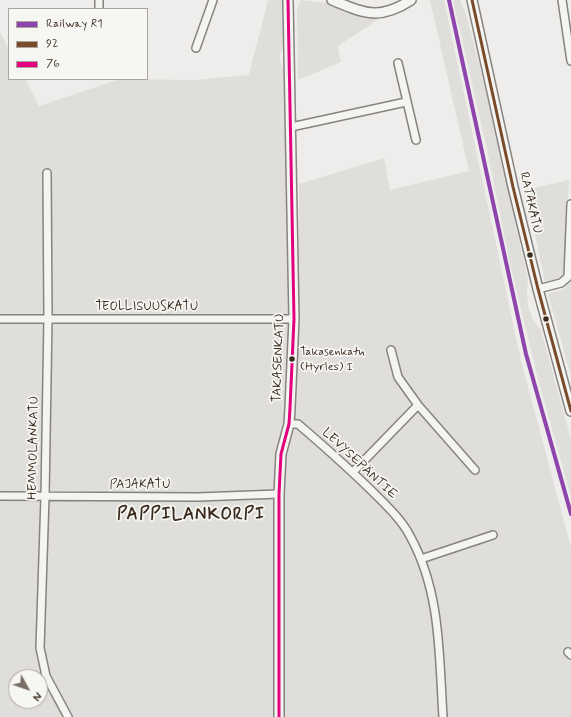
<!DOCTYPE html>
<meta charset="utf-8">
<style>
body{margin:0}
#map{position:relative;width:571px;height:717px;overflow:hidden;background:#eeedeb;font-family:Mynerve,sans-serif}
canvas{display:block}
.legend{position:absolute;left:8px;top:8px;width:140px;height:72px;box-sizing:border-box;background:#f6f6f2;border:1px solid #aba49d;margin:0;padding:5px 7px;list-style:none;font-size:12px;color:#3b2a1e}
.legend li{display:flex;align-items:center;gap:8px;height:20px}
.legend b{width:20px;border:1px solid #aba49d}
.north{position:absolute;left:8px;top:669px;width:40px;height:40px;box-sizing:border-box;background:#f6f6f2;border:1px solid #aba49d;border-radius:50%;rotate:130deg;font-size:11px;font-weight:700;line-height:16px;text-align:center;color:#3b2a1e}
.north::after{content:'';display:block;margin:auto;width:14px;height:18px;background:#7a6e66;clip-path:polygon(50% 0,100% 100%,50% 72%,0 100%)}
</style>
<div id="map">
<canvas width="571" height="717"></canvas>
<ul class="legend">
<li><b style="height:5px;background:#8e44ad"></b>Railway R1</li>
<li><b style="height:5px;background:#7a4b2a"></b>92</li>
<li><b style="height:5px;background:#e5007d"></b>76</li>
</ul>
<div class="north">N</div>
</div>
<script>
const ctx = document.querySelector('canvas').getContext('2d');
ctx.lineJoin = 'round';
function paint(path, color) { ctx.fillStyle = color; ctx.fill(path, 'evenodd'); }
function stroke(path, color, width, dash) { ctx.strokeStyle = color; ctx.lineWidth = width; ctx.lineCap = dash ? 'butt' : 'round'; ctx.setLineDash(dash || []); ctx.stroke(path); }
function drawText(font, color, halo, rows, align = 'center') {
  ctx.font = font + ' Mynerve,sans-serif'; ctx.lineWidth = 3.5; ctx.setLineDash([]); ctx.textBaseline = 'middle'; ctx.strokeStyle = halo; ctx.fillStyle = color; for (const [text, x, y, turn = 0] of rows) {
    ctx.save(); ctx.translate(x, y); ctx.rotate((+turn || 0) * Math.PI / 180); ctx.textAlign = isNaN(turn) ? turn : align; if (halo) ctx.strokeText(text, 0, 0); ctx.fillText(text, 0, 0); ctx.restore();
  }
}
const built = new Path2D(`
 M268,0H283V47L280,55V61L284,71L287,246L299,244V184L384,158L390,190L469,171L430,0H444L521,361L571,547V717H0V32L9,49V79H25L39,106L120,79L195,80L249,75ZM16,677H40V701H16Z
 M301,0L328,3L363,18L379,19L338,46L341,62L298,80L297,9Z
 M453,0H460L467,17L485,87L528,280L527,292L528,306L533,320L541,330L571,439V497L538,379L510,264L488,154Z
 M569,180L565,268L562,276L556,280L545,281L525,190Z
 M571,280V376L548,294L564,289Z`);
const minor = new Path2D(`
 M99,0V9
 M562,0L571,61
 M196,48L213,0
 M398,63L416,140
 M291,127L406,102
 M47,173L48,318L45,497L40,648L46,676L68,717
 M538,289L561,283L568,277L571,204
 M0,319H294
 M418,405L475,470
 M289,424H298C326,448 353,472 379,498C390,509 403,522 410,536C441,592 439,655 443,717
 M353,472L418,405L398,377L391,350
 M0,496L198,497L279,494
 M421,559L493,535
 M568,652L571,655`);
const tertiary = new Path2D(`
 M332,0C364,13 379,21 411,0
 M472,0L513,187L538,289L571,411
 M279,717V494L281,454L289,424L290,408L294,319L288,0`);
const bus1 = new Path2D(`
 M472,0L513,187L538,289L571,411`);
const bus2 = new Path2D(`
 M279,717V494L281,454L289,424L290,408L294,319L288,0`);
const rail1 = new Path2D(`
 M449,0L526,354L571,514`);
const markers = [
 [530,255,3.5,"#3b2a1e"],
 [546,319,3.5,"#3b2a1e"],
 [292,359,3.5,"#3b2a1e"]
];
const busNames = [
 ["Takasenkatu",300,352],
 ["(Hyrles) I",300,367]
];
const streetNames = [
 ["RATAKATU",530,203,77],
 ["TEOLLISUUSKATU",147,307],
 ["TAKASENKATU",279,358,-88],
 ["HEMMOLANKATU",34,448,-89],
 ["LEVYSEPÄNTIE",359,464,43],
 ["PAJAKATU",140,485]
];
const districtNames = [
 ["PAPPILANKORPI",191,515]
];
paint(built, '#e0deda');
stroke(minor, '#87837f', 10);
stroke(tertiary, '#87837f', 12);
stroke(minor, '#f4f4f2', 7);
stroke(tertiary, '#f4f4f2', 9);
stroke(bus1, '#7a4b2a', 3);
stroke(bus2, '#e5007d', 3);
stroke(rail1, '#8e44ad', 4);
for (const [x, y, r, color] of markers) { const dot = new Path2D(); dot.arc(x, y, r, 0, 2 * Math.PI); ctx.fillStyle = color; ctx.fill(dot); stroke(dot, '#f6f6f2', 1.5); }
drawText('12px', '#3b2a1e', '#f6f6f2', busNames, 'left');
drawText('13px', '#3b2a1e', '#f6f6f2', streetNames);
ctx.letterSpacing = '1px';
drawText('bold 17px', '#3b2a1e', '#f6f6f2', districtNames);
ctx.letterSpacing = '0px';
</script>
